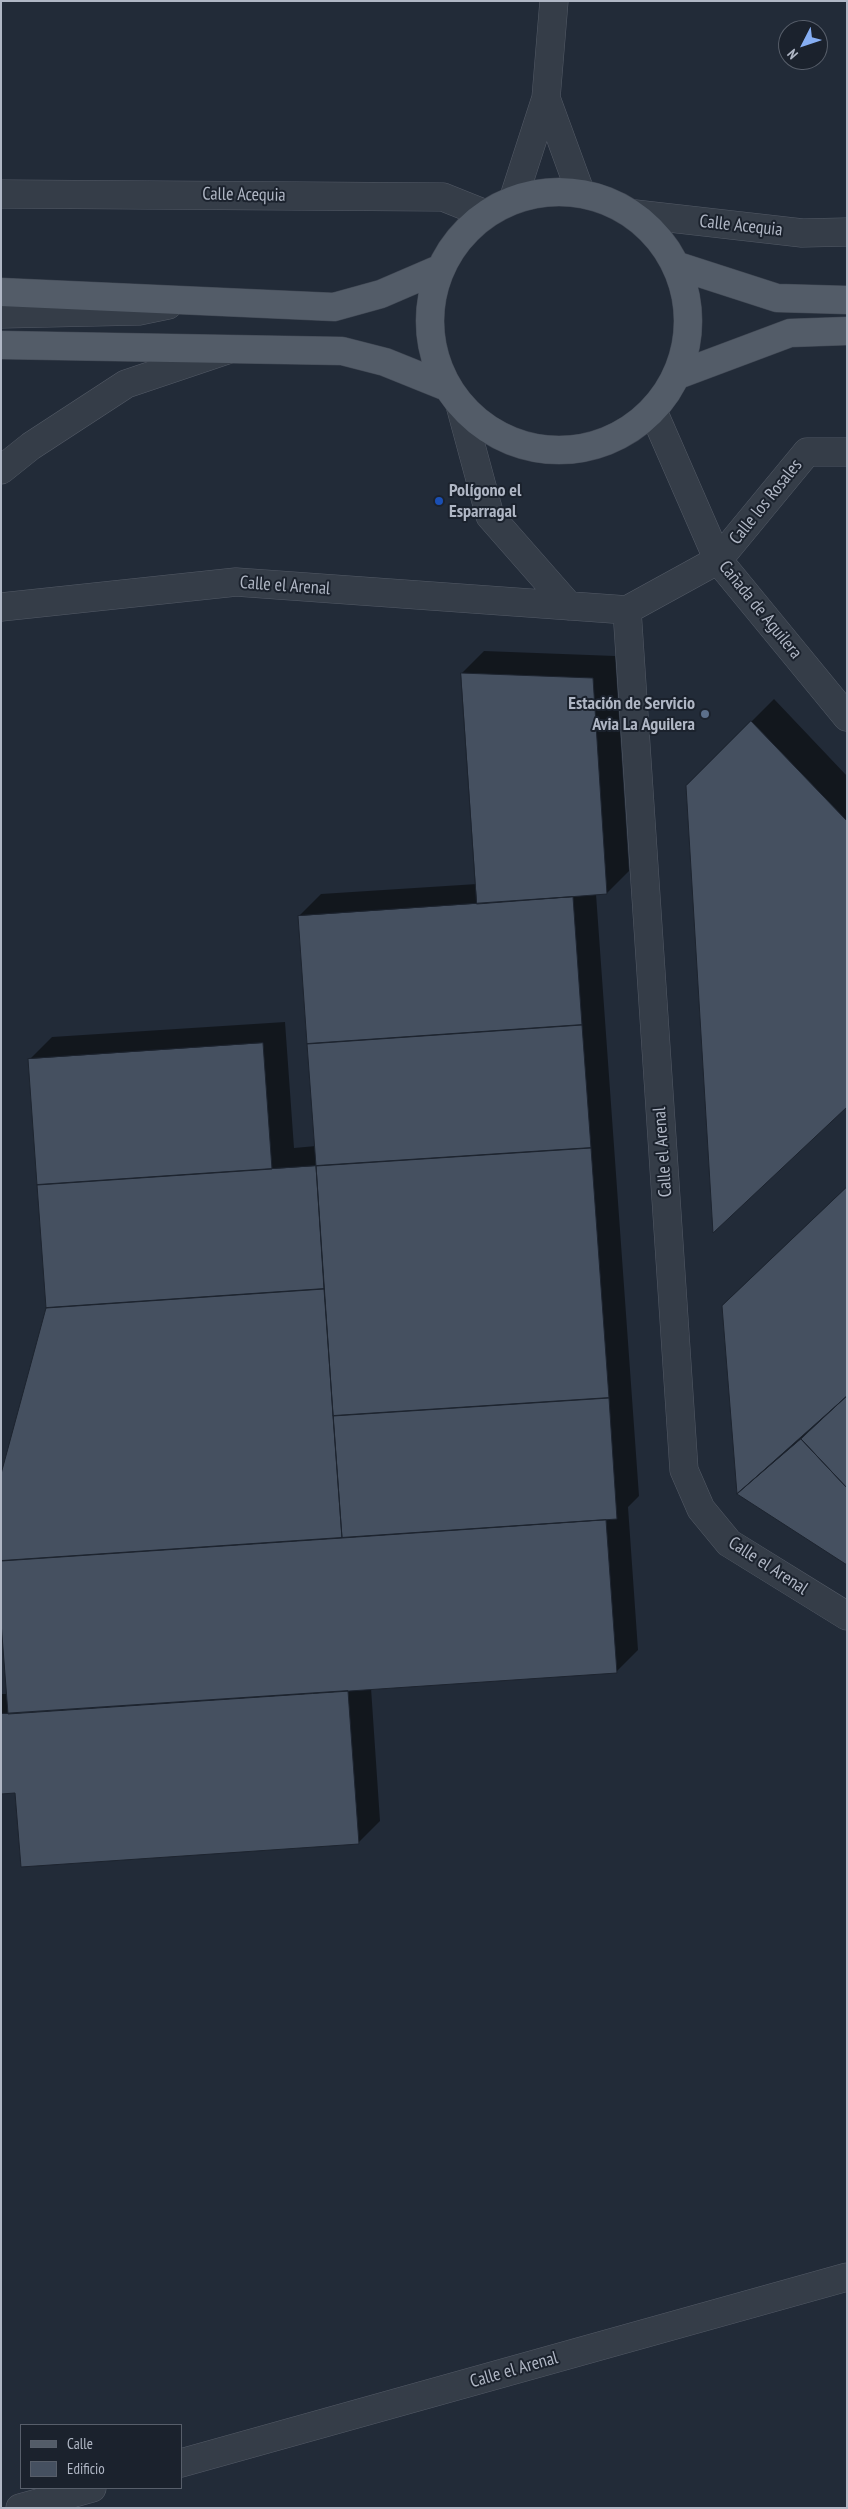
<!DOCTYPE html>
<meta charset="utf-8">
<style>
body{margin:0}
#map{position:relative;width:848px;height:2509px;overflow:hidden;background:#222b38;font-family:"PT Sans Narrow",sans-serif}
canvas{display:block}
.frame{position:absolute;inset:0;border:2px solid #b0b7c5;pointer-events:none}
.legend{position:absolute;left:20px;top:2424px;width:162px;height:65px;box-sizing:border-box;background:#1b222d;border:1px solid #575e6a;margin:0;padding:6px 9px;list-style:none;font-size:15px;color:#b0b7c5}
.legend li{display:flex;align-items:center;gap:10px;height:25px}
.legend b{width:25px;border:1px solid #575e6a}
.north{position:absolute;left:778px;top:20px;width:50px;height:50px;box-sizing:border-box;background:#1b222d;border:1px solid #575e6a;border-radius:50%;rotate:229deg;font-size:14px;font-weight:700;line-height:20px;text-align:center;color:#b0b7c5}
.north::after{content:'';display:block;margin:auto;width:18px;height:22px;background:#86aef3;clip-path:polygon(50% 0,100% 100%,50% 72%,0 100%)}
</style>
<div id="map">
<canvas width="848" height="2509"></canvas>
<div class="frame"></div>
<ul class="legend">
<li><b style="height:6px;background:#535c68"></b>Calle</li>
<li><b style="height:14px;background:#455060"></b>Edificio</li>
</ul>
<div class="north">N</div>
</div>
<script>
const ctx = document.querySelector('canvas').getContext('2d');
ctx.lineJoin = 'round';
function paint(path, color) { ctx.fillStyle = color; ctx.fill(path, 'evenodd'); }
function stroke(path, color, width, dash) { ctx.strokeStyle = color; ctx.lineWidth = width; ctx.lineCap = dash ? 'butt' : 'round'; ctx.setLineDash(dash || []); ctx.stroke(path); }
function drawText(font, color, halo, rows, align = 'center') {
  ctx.font = font + ' "PT Sans Narrow",sans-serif'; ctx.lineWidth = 4; ctx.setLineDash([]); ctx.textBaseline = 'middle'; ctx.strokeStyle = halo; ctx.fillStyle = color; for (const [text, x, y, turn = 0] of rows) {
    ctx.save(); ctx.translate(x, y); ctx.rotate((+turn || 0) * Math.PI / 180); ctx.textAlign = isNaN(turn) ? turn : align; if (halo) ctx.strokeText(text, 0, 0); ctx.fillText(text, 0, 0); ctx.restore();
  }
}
const shadow = new Path2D(`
 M484,651L615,656L629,871L607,893L596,894L639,1496L628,1507L638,1650L616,1672L371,1688L380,1821L358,1843L16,1792L1,1793V1694H8L47,1308L30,1059L52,1037L285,1022L294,1148L316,1146L299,916L321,894L477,884L462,673Z
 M774,699L847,776V1105L687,786Z
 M847,1187V1564L738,1493L723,1306Z`);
const building = new Path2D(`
 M461,673L593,678L607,894L477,904Z
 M751,721L847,821V1107L713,1233L686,786Z
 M573,897L582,1025L307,1044L298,916Z
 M582,1025L591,1148L316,1166L307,1044Z
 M263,1043L272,1169L37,1185L28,1059Z
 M591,1148L609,1398L333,1416L316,1166Z
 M316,1166L324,1289L46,1308L37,1185Z
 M847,1187V1396L737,1494L722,1306Z
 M324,1289L342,1538L1,1561V1474L46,1308Z
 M847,1396V1488L801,1439Z
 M609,1398L617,1519L342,1538L333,1416Z
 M801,1439L847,1488V1565L737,1494Z
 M606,1520L617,1673L8,1714L1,1622V1561Z
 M348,1691L359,1844L21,1867L15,1793L1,1794V1714Z`);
const minor = new Path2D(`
 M546,98L580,191
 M1,194L443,197L483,213
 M514,197L546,98L554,1
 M635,214L802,233L847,232
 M1,314L139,311L168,305
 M460,405L490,516L569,606
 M653,411L718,560L847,717
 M1,470L31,446L126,384L227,350
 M1,607L236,582L627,610L718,560L807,452H847
 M627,610L684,1470L701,1509L729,1543L847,1616
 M181,2463L847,2277
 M20,2508L92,2488`);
const major = new Path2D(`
 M430 321a129 129 0 1 1 258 0a129 129 0 1 1-258 0Z
 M678,266L777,298L847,300
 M1,292L334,307L381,294L439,269
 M1,345L342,351L385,362L447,387
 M678,375L790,333L847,331`);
const markers = [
 [439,501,5,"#1a4fb4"],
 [705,714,5,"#5c6f8a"]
];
const streetNames = [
 ["Calle Acequia",244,195,1],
 ["Calle Acequia",741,226,6],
 ["Calle los Rosales",766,502,-51],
 ["Calle el Arenal",285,586,4],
 ["Cañada de Aguilera",760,610,51],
 ["Calle el Arenal",663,1152,-94],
 ["Calle el Arenal",768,1566,33],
 ["Calle el Arenal",514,2370,-16]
];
const poiNames = [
 ["Polígono el",449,491],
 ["Esparragal",449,512],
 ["Estación de Servicio",695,704,"right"],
 ["Avia La Aguilera",695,725,"right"]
];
paint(shadow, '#0007');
paint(building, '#455060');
stroke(building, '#1d242f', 1);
stroke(minor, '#535a66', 29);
stroke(major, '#3f4652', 29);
stroke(minor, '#353d48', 28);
stroke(major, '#535c68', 28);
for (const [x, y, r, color] of markers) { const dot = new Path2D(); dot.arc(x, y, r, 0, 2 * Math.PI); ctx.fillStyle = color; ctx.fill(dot); stroke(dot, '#1b222d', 2); }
drawText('18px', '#b0b7c5', '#1b222d', streetNames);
drawText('bold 18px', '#b0b7c5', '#1b222d', poiNames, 'left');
</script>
